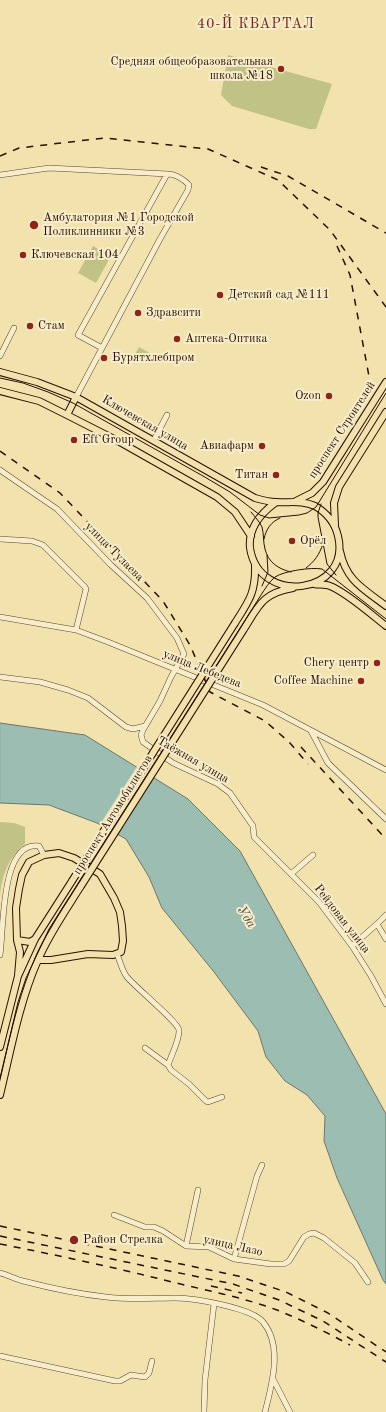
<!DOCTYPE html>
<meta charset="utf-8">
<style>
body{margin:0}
canvas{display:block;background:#f2e3ae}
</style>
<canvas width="386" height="1412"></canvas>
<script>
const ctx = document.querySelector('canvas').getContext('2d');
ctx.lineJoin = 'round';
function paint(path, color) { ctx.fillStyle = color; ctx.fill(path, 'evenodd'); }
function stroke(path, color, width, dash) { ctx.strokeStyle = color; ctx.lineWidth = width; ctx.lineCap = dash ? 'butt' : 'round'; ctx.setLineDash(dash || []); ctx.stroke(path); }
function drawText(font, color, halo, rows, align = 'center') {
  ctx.font = font + ' "Old Standard TT",serif'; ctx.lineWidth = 4; ctx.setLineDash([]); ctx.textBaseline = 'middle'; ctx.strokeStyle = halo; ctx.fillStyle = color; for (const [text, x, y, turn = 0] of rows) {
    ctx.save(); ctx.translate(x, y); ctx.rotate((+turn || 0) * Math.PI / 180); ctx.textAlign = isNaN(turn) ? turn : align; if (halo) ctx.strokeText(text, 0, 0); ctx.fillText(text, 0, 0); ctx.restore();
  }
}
const green = new Path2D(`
 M228,55L332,84L316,129H309L232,106L221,95Z
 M93,246L111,256L96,283L78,273Z
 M139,347L153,355L148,363L134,356Z
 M0,822L14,823L25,827V844C8,857 1,878 0,898Z`);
const water = new Path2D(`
 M0,723L85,735L188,799L240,851L386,1114V1284L383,1280L337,1178L324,1141L325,1116L307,1095L285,1081L266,1057L258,1031L214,972L162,908L149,877L126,839L97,823L49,805L0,803Z`);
const pier = new Path2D(`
 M138,765L154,776L116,836L99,826Z`);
const minor = new Path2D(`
 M0,175L49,168L168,174
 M0,356L14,328
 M76,397L160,239L188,190L189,185C185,180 175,174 168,174L166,176L78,335L102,348
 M154,440L167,415
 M0,470L57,509L111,565L147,598L177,638L184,654L171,677L160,701L143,730L141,735L143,742L173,763L218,784L230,793L253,826L254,837L319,902L352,946L371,976L386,1004
 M0,539L32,541L43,545L85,587L86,589L76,630
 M0,617L76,630L108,642L263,705L386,770
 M0,677L40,682L68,690L88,698L126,727L133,729L145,726
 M311,731L328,763L386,819
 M291,874L313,855
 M377,924L386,939
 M352,946L377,924L386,915
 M117,954C120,961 122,971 127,977C135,987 178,1022 179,1030C180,1039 171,1056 168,1065L171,1070L189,1084L206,1101L208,1102L222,1097
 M0,955C4,930 0,840 39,846L44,855
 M145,1048L168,1065
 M114,1215L145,1227H154L163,1231L186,1246L209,1247L234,1259L271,1264H284L289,1261L304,1237L309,1234L314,1233L324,1238L355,1263L368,1282
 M186,1246L198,1190
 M234,1259L257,1176L262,1165
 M0,1273C8,1275 15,1279 23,1281C50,1288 78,1294 106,1297C130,1300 153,1298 176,1298C194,1298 252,1308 263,1322C283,1346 272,1384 265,1412
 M0,1356L115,1381H120L131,1375L145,1377L149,1373L152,1361
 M273,1379L290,1412
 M204,1412L205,1380L214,1304`);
const major = new Path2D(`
 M0,372L37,382L76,397L255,498C262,500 269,502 276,502C290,503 302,500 315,506C327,513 335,523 338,536C352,594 259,607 250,548C248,528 260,514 275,503
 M0,391L39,401L67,415L118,441L217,497L235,512L251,536
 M67,415L76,397
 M296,501L312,493L323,482L386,382
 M335,525L334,503L339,487L386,412
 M340,551C346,581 364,589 386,606
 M314,584C319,585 325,584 330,586C346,592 372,615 386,626
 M235,623C249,601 256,592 255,565
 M244,629C259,605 263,593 293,588
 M17,940L30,942L35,939
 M18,976L20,952L17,940L16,908L19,889L22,875L29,862L44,855L59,853L74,858L100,874L114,898L120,912L122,926L123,941L121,952L113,955L88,954L51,960H38
 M0,1047L18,976L35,939L72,881
 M0,1095C11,1050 19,1003 38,960C49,934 66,910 81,886`);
const tram = new Path2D(`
 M0,378L23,383L48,392L73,403L203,476L230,492L260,515L269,518L299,515L307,513L316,507L386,393
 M321,504L318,513V517L327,564L336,575
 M251,512C255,517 259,521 262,527C264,534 263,542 265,549C268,562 278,569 291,572
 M264,539C266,529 271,522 280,518
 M306,568C315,561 319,555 323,544
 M262,586L268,572L267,555
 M0,1078L18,1002L26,978L49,929L261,595C265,589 269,582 275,577C284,571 311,567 322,569L386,619`);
const rail = new Path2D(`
 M0,156L19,148L104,138L208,149L278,180L330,230L386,307
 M261,167L288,176L386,233
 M337,246L350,275L371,387
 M0,451L60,493L163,601L190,645L210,692L265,721L289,742L308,764
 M301,747L386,839
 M0,1226L238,1276L286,1292L328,1313L386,1352
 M0,1236L233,1284L279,1300L323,1321L386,1362
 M0,1244C56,1255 113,1267 168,1281C204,1290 242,1297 277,1310C302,1320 326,1332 350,1345
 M211,1286L242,1293`);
const majorBridge = new Path2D(`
 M72,881L235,623
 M81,886L244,629`);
const markers = [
 [281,69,4,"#8f2418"],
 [34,225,5,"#8f2418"],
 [23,255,4,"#8f2418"],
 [220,295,4,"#8f2418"],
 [138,313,4,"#8f2418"],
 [30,326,4,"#8f2418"],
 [177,339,4,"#8f2418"],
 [104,358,4,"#8f2418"],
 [329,396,4,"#8f2418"],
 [74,440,4,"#8f2418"],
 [262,446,4,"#8f2418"],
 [276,475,4,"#8f2418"],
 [292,541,4,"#8f2418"],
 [377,663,4,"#8f2418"],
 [361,681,4,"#8f2418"],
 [74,1240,5,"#8f2418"]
];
const poiNames = [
 ["Средняя общеобразовательная",273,62,"right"],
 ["школа №18",273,76,"right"],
 ["Амбулатория №1 Городской",43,218],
 ["Поликлинники №3",43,232],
 ["Ключевская 104",31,255],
 ["Детский сад №111",228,295],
 ["Здравсити",146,313],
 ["Стам",38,326],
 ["Аптека-Оптика",185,339],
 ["Бурятхлебпром",112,358],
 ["Ozon",321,396,"right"],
 ["Eft Group",82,440],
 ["Авиафарм",254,446,"right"],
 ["Титан",268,475,"right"],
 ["Орёл",300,541],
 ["Chery центр",369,663,"right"],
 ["Coffee Machine",353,681,"right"],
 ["Район Стрелка",83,1240]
];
const streetNames = [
 ["Ключевская улица",145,423,30],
 ["проспект Строителей",342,430,-57],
 ["улица Тулаева",114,552,45],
 ["улица Лебедева",202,669,22],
 ["Таёжная улица",193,760,30],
 ["проспект Автомобилистов",113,815,-58],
 ["Рейдовая улица",342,919,52],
 ["улица Лазо",233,1246,13]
];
const waterNames = [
 ["Уда",246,917,58]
];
const quarterNames = [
 ["40-Й КВАРТАЛ",256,24]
];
paint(green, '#c0c286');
paint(water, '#9cbdb2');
stroke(water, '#6e776b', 1);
paint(pier, '#f2e3ae');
stroke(minor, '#5c442c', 6);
stroke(major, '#2a0f00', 8);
stroke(minor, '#f7edca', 5);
stroke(major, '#f2e3ae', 6);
stroke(tram, '#2a0f00', 1);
stroke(rail, '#2a0f00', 1.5, [7, 7]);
stroke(majorBridge, '#2a0f00', 8, []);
stroke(majorBridge, '#f2e3ae', 6);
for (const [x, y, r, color] of markers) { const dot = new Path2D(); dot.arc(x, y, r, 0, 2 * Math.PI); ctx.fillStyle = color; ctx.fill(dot); stroke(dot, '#f7edca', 1.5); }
drawText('12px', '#2a0f00', '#f7edca', poiNames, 'left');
drawText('12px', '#2a0f00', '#f7edca', streetNames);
drawText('italic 13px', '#524c3e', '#f7edca', waterNames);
ctx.letterSpacing = '1px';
drawText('14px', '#7a1f14', '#f7edca', quarterNames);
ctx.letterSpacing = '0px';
</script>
